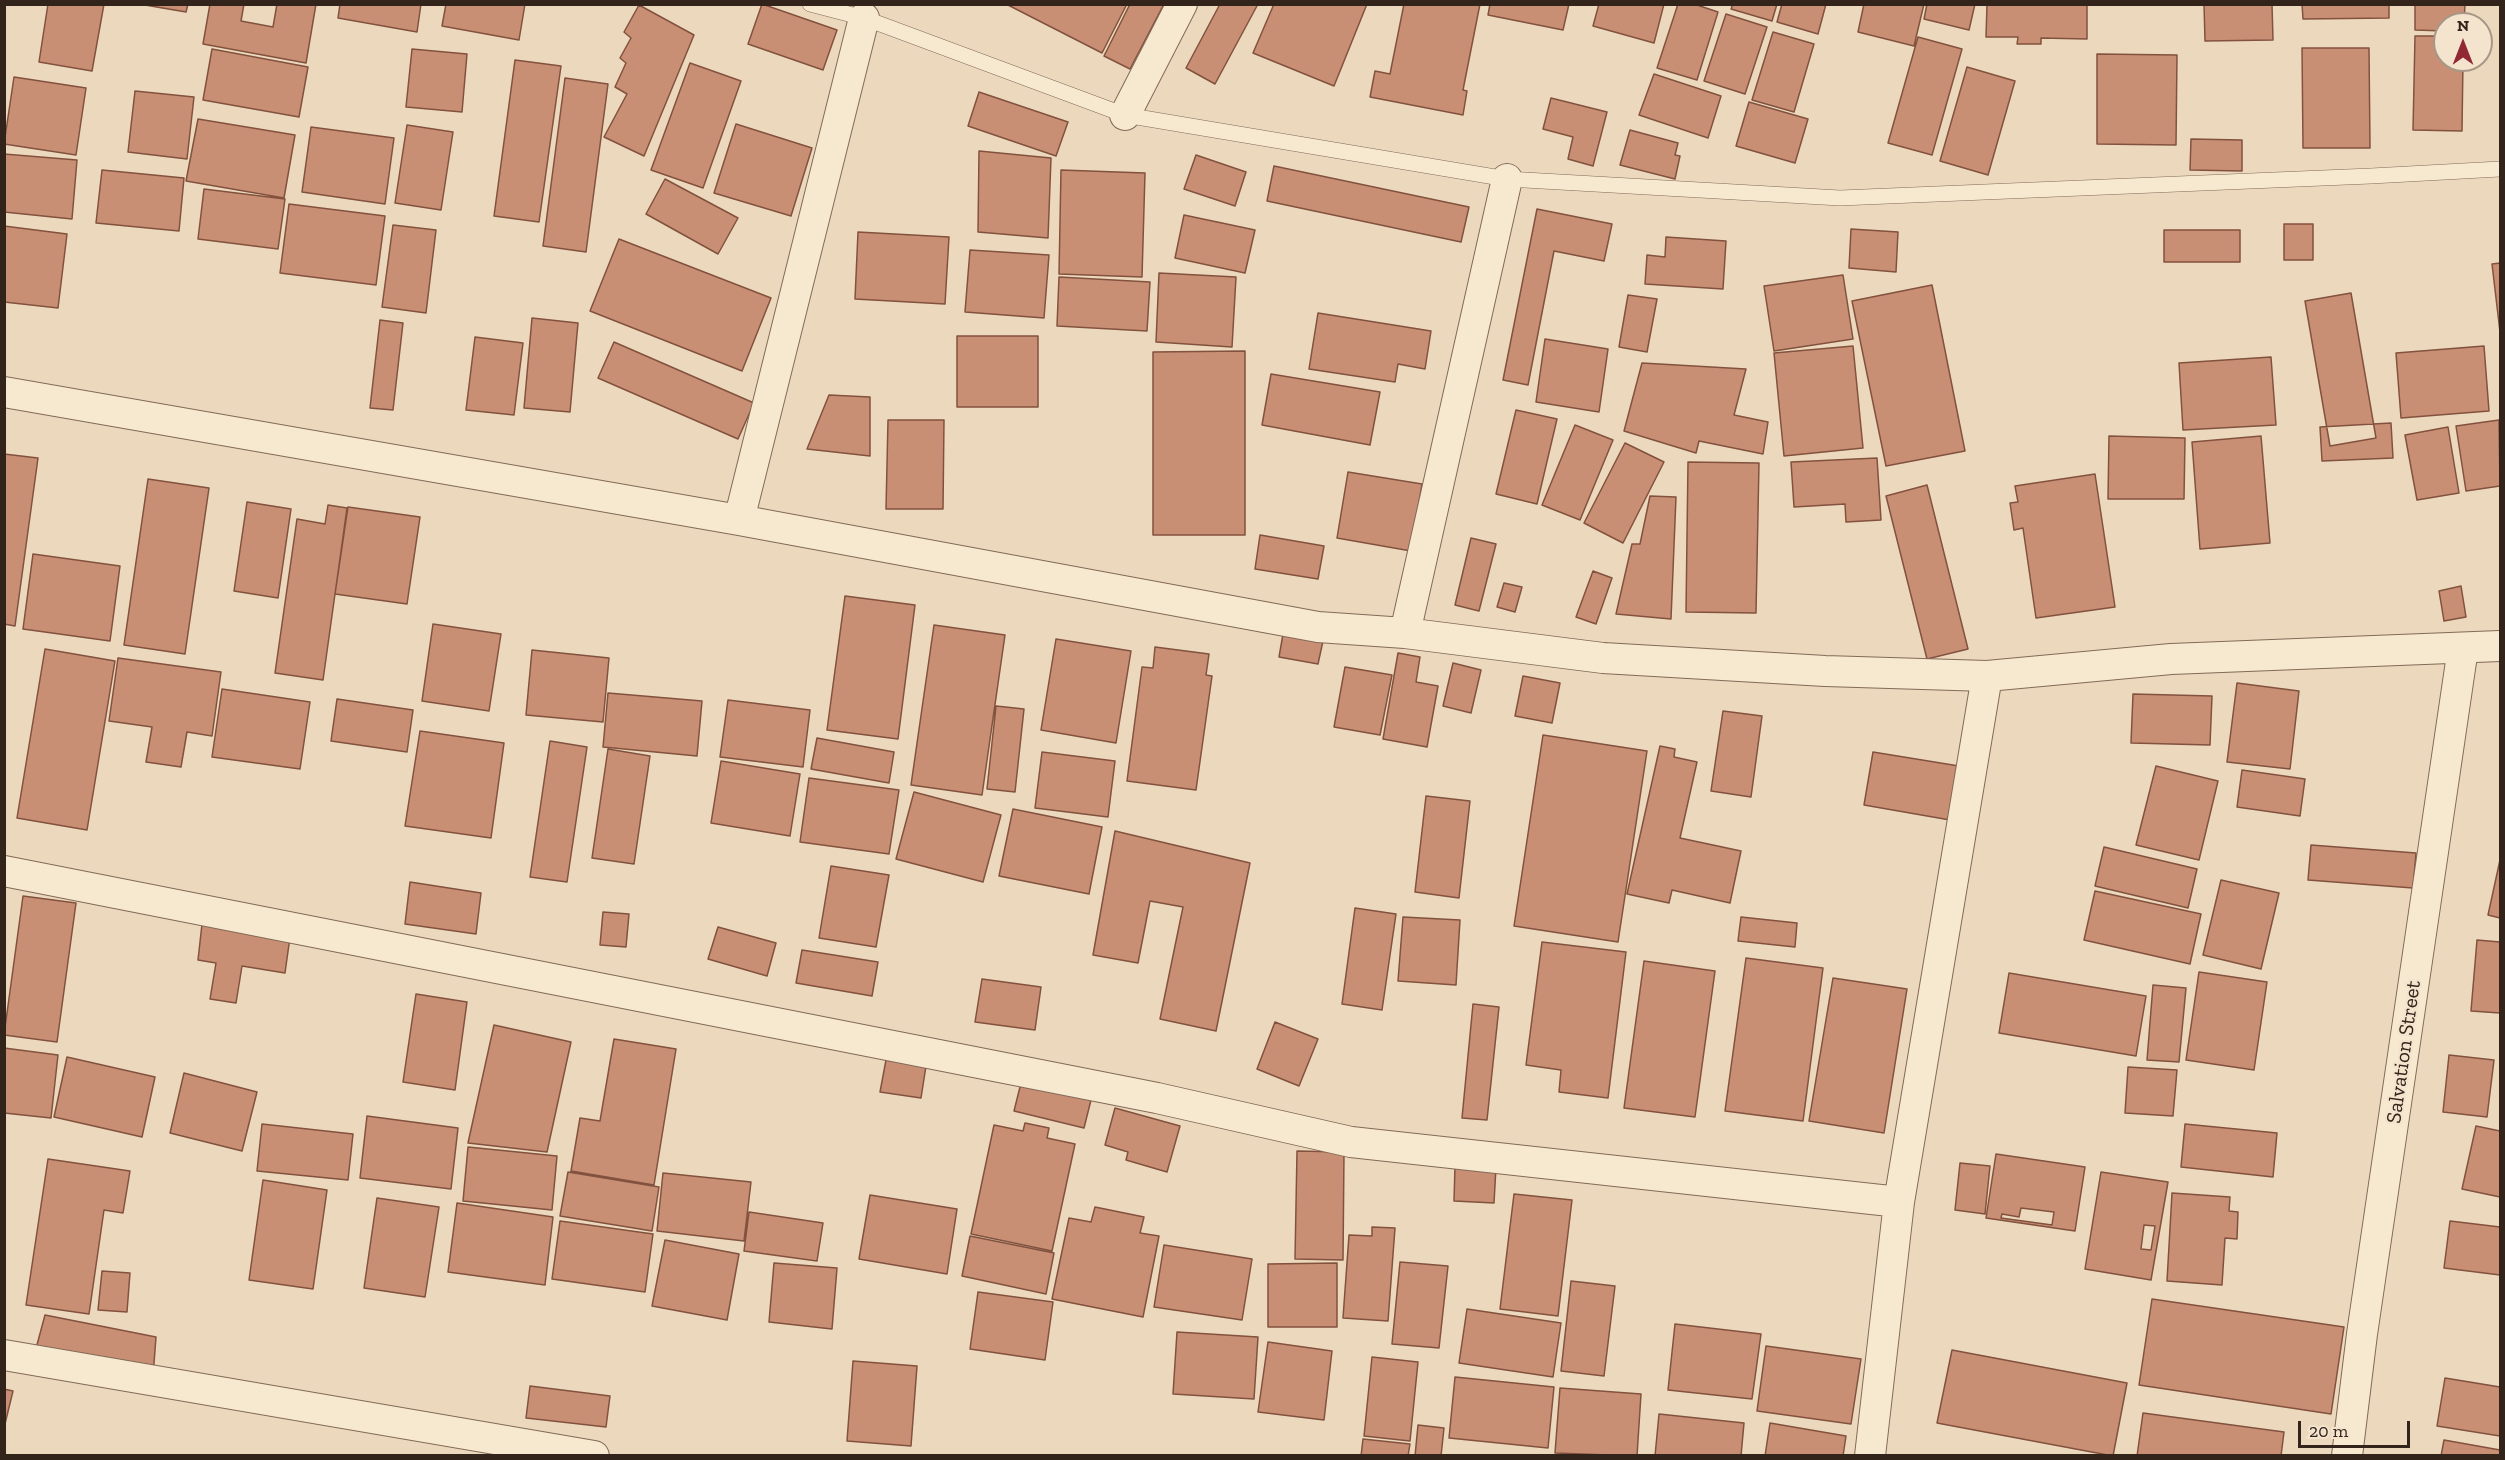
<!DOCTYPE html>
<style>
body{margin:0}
#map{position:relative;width:2505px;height:1460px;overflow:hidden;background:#ecd9bd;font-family:"Zilla Slab",serif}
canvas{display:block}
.frame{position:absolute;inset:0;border:6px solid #33241b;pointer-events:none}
.north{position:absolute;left:2433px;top:12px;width:60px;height:60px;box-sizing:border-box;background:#f4e4cd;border:2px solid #a79786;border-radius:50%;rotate:0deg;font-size:16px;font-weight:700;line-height:24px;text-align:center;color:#33241b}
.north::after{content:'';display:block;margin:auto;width:21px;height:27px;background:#902934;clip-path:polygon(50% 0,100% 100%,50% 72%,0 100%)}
.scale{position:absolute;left:2298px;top:1421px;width:112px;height:27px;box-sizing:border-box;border:3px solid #33241b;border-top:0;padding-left:8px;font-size:18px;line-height:21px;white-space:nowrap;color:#33241b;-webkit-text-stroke:4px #f4e4cd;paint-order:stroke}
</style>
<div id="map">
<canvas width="2505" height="1460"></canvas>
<div class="frame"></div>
<div class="north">N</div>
<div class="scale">20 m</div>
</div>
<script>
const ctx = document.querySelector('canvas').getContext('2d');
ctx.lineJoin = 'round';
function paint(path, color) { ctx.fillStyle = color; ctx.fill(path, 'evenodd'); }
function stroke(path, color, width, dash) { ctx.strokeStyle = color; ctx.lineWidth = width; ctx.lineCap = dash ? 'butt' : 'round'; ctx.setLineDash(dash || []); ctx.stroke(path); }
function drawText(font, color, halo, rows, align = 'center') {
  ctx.font = font + ' "Zilla Slab",serif'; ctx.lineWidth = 4.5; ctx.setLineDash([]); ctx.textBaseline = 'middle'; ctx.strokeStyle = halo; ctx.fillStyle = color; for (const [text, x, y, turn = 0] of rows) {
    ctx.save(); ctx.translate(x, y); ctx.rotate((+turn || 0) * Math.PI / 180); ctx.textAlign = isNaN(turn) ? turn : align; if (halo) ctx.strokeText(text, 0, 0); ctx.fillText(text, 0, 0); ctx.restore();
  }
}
const building = new Path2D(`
 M48,4H104L92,71L39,62Z
 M139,4H188L186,12Z
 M210,4H244L241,21L273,27L277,4H316L306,63L203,44Z
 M340,4H421L417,32L338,18Z
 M446,4H525L519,40L442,26Z
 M762,4L837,30L823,70L748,44Z
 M1006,4H1127L1102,53Z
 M1130,4H1164L1130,69L1104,56Z
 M1220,4H1258L1215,84L1186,68Z
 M1274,4H1367L1334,86L1253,53Z
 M1404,4H1480L1463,90L1467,91L1463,115L1370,97L1375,71L1390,74Z
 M1490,4H1569L1563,30L1488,15Z
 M1599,4H1664L1654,43L1593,26Z
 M1678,4H1694L1718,12L1697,80L1657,68Z
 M1733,4H1777L1772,21L1731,9Z
 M1782,4H1826L1818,34L1777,22Z
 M1864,4H1924L1914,46L1858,32Z
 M1927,4H1975L1969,30L1924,19Z
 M1987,4H2087V39L2041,38V44H2017L2018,37H1986Z
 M2204,4H2272L2273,40L2205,41Z
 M2302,4H2389V18L2303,19Z
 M2415,4H2465L2464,24H2445V31L2415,30Z
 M639,5L694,35L644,156L604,137L627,94L615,87L626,63L620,58L631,38L624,32Z
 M1726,14L1767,27L1745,94L1704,81Z
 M1773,32L1814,44L1794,112L1752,100Z
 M2415,36H2445V60H2463L2462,131L2413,130Z
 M1918,37L1962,49L1932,155L1888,143Z
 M2302,48H2369L2370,148H2303Z
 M212,49L308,67L299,117L203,100Z
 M412,49L467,54L462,112L406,107Z
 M2097,54L2177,55L2176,145L2097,144Z
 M515,60L561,66L539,222L494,216Z
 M690,63L741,81L703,188L651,170Z
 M1967,67L2015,81L1988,175L1940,161Z
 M1654,74L1721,96L1708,138L1639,115Z
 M14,77L86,88L76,155L4,144Z
 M565,78L608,84L586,252L543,246Z
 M135,91L194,97L187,159L128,152Z
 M979,92L1068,122L1056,156L968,126Z
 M1551,98L1607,112L1593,166L1568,159L1573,137L1543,129Z
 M1749,102L1808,119L1795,163L1736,146Z
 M198,119L295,135L284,198L186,181Z
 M736,124L812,148L791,216L714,193Z
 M407,125L453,132L441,210L395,203Z
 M311,127L394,138L385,204L302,192Z
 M1630,130L1678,143L1675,155L1680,156L1675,179L1620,165Z
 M2191,139L2242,140V171L2190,170Z
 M979,151L1051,158L1048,238L978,232Z
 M4,154L77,160L72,219L4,212Z
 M1196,155L1246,172L1235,206L1184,189Z
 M1274,166L1469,207L1461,242L1267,201Z
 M102,170L184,178L179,231L96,223Z
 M1061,170L1145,173L1142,277L1059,274Z
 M665,179L738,218L718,254L646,214Z
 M204,189L285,199L278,249L198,239Z
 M289,204L385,216L376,285L280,273Z
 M1537,209L1612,224L1604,261L1554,251L1528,385L1503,380Z
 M1184,215L1255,230L1245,273L1175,258Z
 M2284,224H2313V260H2284Z
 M393,225L436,230L426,313L382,307Z
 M4,226L67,234L58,308L4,302Z
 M1851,229L1898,232L1896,272L1849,268Z
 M2164,230H2240V262H2164Z
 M858,232L949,237L945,304L855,299Z
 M1666,237L1726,241L1723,289L1645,284L1647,255L1665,257Z
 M619,239L771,298L742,371L590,311Z
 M970,250L1049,255L1044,318L965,312Z
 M2500,263V332L2492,264Z
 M1159,273L1236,277L1232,347L1156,342Z
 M1843,275L1853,339L1774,351L1764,286Z
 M1059,277L1150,282L1147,331L1057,326Z
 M1932,285L1965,451L1886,466L1852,301Z
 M2351,293L2376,438L2330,446L2305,301Z
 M1628,295L1657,299L1647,352L1619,347Z
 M1318,313L1431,331L1425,369L1398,364L1395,382L1309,369Z
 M532,318L578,323L570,412L524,408Z
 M380,320L403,323L393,410L370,408Z
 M957,336H1038V407H957Z
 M475,337L523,343L514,415L466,410Z
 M1545,339L1608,349L1599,412L1536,402Z
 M614,342L754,403L738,439L598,378Z
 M1853,346L1863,448L1784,456L1774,353Z
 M2484,346L2489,411L2401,418L2396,353Z
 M1245,351V535H1153V352Z
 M2271,357L2276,425L2183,430L2179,363Z
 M1642,363L1746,369L1734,415L1768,422L1763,454L1699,441L1696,453L1624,431Z
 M1271,374L1380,392L1370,445L1262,425Z
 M829,395L870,397V456L807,449Z
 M1516,410L1557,419L1537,504L1496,494Z
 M888,420H944L943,509H886Z
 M2499,420L2500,486L2466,491L2456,426Z
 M2391,423L2393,458L2322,461L2320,427Z
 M1575,425L1613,440L1580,520L1542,505Z
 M2448,427L2459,493L2417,500L2405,435Z
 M2109,436L2185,438L2184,499H2108Z
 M2261,436L2270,543L2200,549L2192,442Z
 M1625,443L1664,462L1623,543L1584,523Z
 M4,454L38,458L15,626L4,624Z
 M1877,458L1881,520L1846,522L1845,504L1794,507L1791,462Z
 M1688,462L1759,463L1756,613L1686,612Z
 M1348,472L1422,484L1411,551L1337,538Z
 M2095,474L2115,607L2036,618L2023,528L2014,530L2010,503L2018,502L2015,486Z
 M148,479L209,488L185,654L124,645Z
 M1927,485L1968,649L1927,659L1886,496Z
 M1650,496L1676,497L1671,619L1616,614L1632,544H1640Z
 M247,502L291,509L278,598L234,591Z
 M328,505L347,508L323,680L275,673L297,519L325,524Z
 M348,507L420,517L407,604L335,594Z
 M1260,535L1324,546L1318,579L1255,569Z
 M1471,538L1496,544L1479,611L1455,605Z
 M33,554L120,566L110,641L23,629Z
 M1593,571L1612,578L1596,624L1576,617Z
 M1504,583L1522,587L1515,612L1497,607Z
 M2461,586L2466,617L2444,621L2439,591Z
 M845,596L915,605L898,739L827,730Z
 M433,624L501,634L489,711L422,701Z
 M934,625L1005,635L982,795L911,785Z
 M1283,634L1323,641L1318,664L1279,657Z
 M1056,639L1131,651L1116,743L1041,730Z
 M1155,647L1209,654L1206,675L1212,676L1196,790L1127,781L1142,667L1153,668Z
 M45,649L115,661L87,830L17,818Z
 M532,650L609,658L603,722L526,715Z
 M1398,653L1420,657L1416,682L1438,686L1427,747L1383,739Z
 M118,658L221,672L212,736L187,732L181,767L146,762L152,727L109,721Z
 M1453,663L1481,670L1471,713L1443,706Z
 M1345,667L1392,675L1380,735L1334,727Z
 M1523,676L1560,683L1552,723L1515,716Z
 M2237,683L2299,691L2290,769L2227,762Z
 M222,689L310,702L300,769L212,757Z
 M608,693L702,701L697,756L603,747Z
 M2133,694L2212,696L2210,745L2131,743Z
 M337,699L413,710L407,752L331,741Z
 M728,700L810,710L803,767L720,757Z
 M996,706L1024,709L1015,792L987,789Z
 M1723,711L1762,716L1751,797L1711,791Z
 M420,731L504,743L491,838L405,826Z
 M1543,735L1647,751L1618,942L1514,926Z
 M817,738L894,752L889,783L811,769Z
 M550,741L587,747L567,882L530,877Z
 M1660,746L1675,749L1674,757L1697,762L1680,838L1741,851L1730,903L1672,890L1669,903L1627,894Z
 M608,749L650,756L634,864L592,858Z
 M1042,752L1115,761L1108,817L1035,808Z
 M1873,752L1959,766L1950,820L1864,805Z
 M721,761L800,774L790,836L711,823Z
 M2156,766L2218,781L2199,860L2136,845Z
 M2242,770L2305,779L2300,816L2237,807Z
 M809,778L899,790L889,854L800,842Z
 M914,792L1001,815L983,882L896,859Z
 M1426,796L1470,801L1459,898L1415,892Z
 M1013,809L1102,827L1089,894L999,876Z
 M1115,831L1250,863L1216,1031L1160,1019L1183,907L1150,901L1138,963L1093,955Z
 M2311,845L2416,853L2413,888L2308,880Z
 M2104,847L2197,869L2188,908L2095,886Z
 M2500,860V918L2488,915Z
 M831,866L889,875L876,947L819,938Z
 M2221,880L2279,893L2261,969L2203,955Z
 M410,882L481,893L476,934L405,924Z
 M2095,891L2201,914L2190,964L2084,940Z
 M23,896L76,903L57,1042L4,1035Z
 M1355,908L1396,914L1382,1010L1342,1004Z
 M603,912L629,914L626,947L600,945Z
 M1403,917L1460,920L1456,985L1398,981Z
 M1741,917L1797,923L1795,947L1738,941Z
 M202,924L290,937L285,973L242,966L236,1003L210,999L216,963L198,960Z
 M718,927L776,943L767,976L708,959Z
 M2477,940L2500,942V1013L2471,1011Z
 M1542,942L1626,952L1608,1098L1559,1092L1561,1070L1526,1065Z
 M802,950L878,962L872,996L796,983Z
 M1746,958L1823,968L1803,1121L1725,1111Z
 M1644,961L1715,971L1695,1117L1624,1108Z
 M2199,972L2267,982L2254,1070L2186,1060Z
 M2009,973L2146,996L2136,1056L1999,1033Z
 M1833,978L1907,989L1884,1133L1809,1121Z
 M982,979L1041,987L1035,1030L975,1022Z
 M2153,985L2186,988L2179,1062L2147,1060Z
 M416,994L467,1002L455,1090L403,1082Z
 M1473,1004L1499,1007L1487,1120L1462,1118Z
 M1275,1022L1318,1039L1299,1086L1257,1069Z
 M494,1025L571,1042L547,1152L468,1143Z
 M614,1039L676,1049L654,1185L571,1171L580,1118L600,1121Z
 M4,1048L58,1055L51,1118L4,1113Z
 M2449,1055L2494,1060L2487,1117L2443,1112Z
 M67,1057L155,1077L142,1137L54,1117Z
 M886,1060L926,1066L921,1098L880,1092Z
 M2128,1067L2177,1070L2173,1116L2125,1113Z
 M184,1073L257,1092L242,1151L170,1133Z
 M1021,1083L1091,1100L1084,1128L1014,1111Z
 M1115,1108L1180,1126L1167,1172L1126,1160L1128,1152L1105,1145Z
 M367,1116L458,1128L451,1189L360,1178Z
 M1025,1123L1049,1128L1047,1138L1075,1144L1052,1251L971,1234L994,1125L1023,1131Z
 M262,1124L353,1134L348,1180L257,1171Z
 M2185,1124L2277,1133L2273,1177L2181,1167Z
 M2476,1126L2500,1131V1197L2462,1189Z
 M468,1147L557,1156L552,1210L463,1201Z
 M1297,1151L1344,1152L1343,1260L1295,1259Z
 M1996,1154L2085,1167L2075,1231L1986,1218ZM2021,1208L2054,1212L2052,1225L2001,1218L2002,1214L2019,1217Z
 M48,1159L130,1171L123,1213L104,1210L89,1314L26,1305Z
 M1960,1163L1990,1166L1985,1214L1955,1210Z
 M1455,1166L1496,1167L1494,1203L1454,1201Z
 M568,1172L659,1187L652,1231L560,1216Z
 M2101,1172L2168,1182L2151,1280L2085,1269ZM2144,1225L2155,1226L2151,1250L2141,1249Z
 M663,1173L751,1182L744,1241L657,1231Z
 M263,1180L327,1190L313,1289L249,1280Z
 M2172,1193L2230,1197L2229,1211L2238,1212L2237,1239L2225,1238L2222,1285L2167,1281Z
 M1514,1194L1572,1200L1558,1316L1500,1309Z
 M870,1195L957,1209L947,1274L859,1259Z
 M377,1198L439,1207L425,1297L364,1288Z
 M457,1203L553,1217L545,1285L448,1272Z
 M1095,1207L1144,1217L1140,1233L1159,1236L1143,1317L1052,1299L1069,1218L1091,1222Z
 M749,1212L823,1223L817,1261L744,1251Z
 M560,1221L653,1234L645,1292L552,1279Z
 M2450,1221L2500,1227V1275L2444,1268Z
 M1372,1227L1395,1228L1388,1321L1343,1318L1349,1235L1372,1236Z
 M970,1236L1054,1253L1046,1294L962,1276Z
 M665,1240L739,1254L727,1320L652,1306Z
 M1164,1245L1252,1259L1242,1320L1154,1307Z
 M1400,1262L1448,1266L1439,1348L1392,1344Z
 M774,1263L837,1268L832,1329L769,1322Z
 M1337,1263V1327H1268V1264Z
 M102,1271L130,1273L127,1312L98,1310Z
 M1571,1281L1615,1286L1604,1376L1561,1371Z
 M978,1292L1053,1302L1045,1360L970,1349Z
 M2152,1299L2344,1327L2331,1414L2139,1385Z
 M1467,1309L1561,1323L1553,1377L1459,1363Z
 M45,1315L156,1337L153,1376L34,1356Z
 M1675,1324L1761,1334L1752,1399L1668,1390Z
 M1177,1332L1258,1337L1254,1399L1173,1394Z
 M1268,1342L1332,1351L1324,1420L1258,1412Z
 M1766,1346L1861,1359L1851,1424L1757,1411Z
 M1952,1350L2127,1383L2113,1456L1937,1423Z
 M1372,1357L1418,1362L1410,1441L1364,1436Z
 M853,1361L917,1366L911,1446L847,1441Z
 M1455,1377L1554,1387L1548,1448L1449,1438Z
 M2445,1378L2500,1387V1436L2437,1426Z
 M530,1386L610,1396L606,1427L526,1418Z
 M1560,1388L1641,1394L1637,1456L1555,1453Z
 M4,1389L13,1391L4,1428Z
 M2143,1413L2284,1432L2281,1456H2137Z
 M1659,1414L1744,1423L1741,1456H1655Z
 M1770,1423L1846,1436L1843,1456H1765Z
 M1418,1425L1444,1428L1441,1456H1415Z
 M1363,1439L1410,1444L1408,1456H1361Z
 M2444,1440L2500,1450V1456H2441Z`);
const service = new Path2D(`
 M810,4L864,18L1125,115L1507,179L1840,198L2371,176L2500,169`);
const minor = new Path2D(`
 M1125,115L1182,4
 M4,392L739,520L1318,627L1405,633L1507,179
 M739,520L864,18
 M1405,633L1603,658L1825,671L1987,676L2171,659L2500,646
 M4,871L1157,1098L1351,1142L1899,1202
 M4,1355L594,1456
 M1870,1456L1899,1202L1987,676
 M2347,1456L2362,1334L2463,648`);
const streetNames = [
 ["Salvation Street",2404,1052,-82]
];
paint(building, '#c98f74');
stroke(building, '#82523e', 1.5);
stroke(service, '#836a57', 16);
stroke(minor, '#836a57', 32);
stroke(service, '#f7e8d0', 15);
stroke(minor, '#f7e8d0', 30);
drawText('21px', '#33241b', '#f4e4cd', streetNames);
</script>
